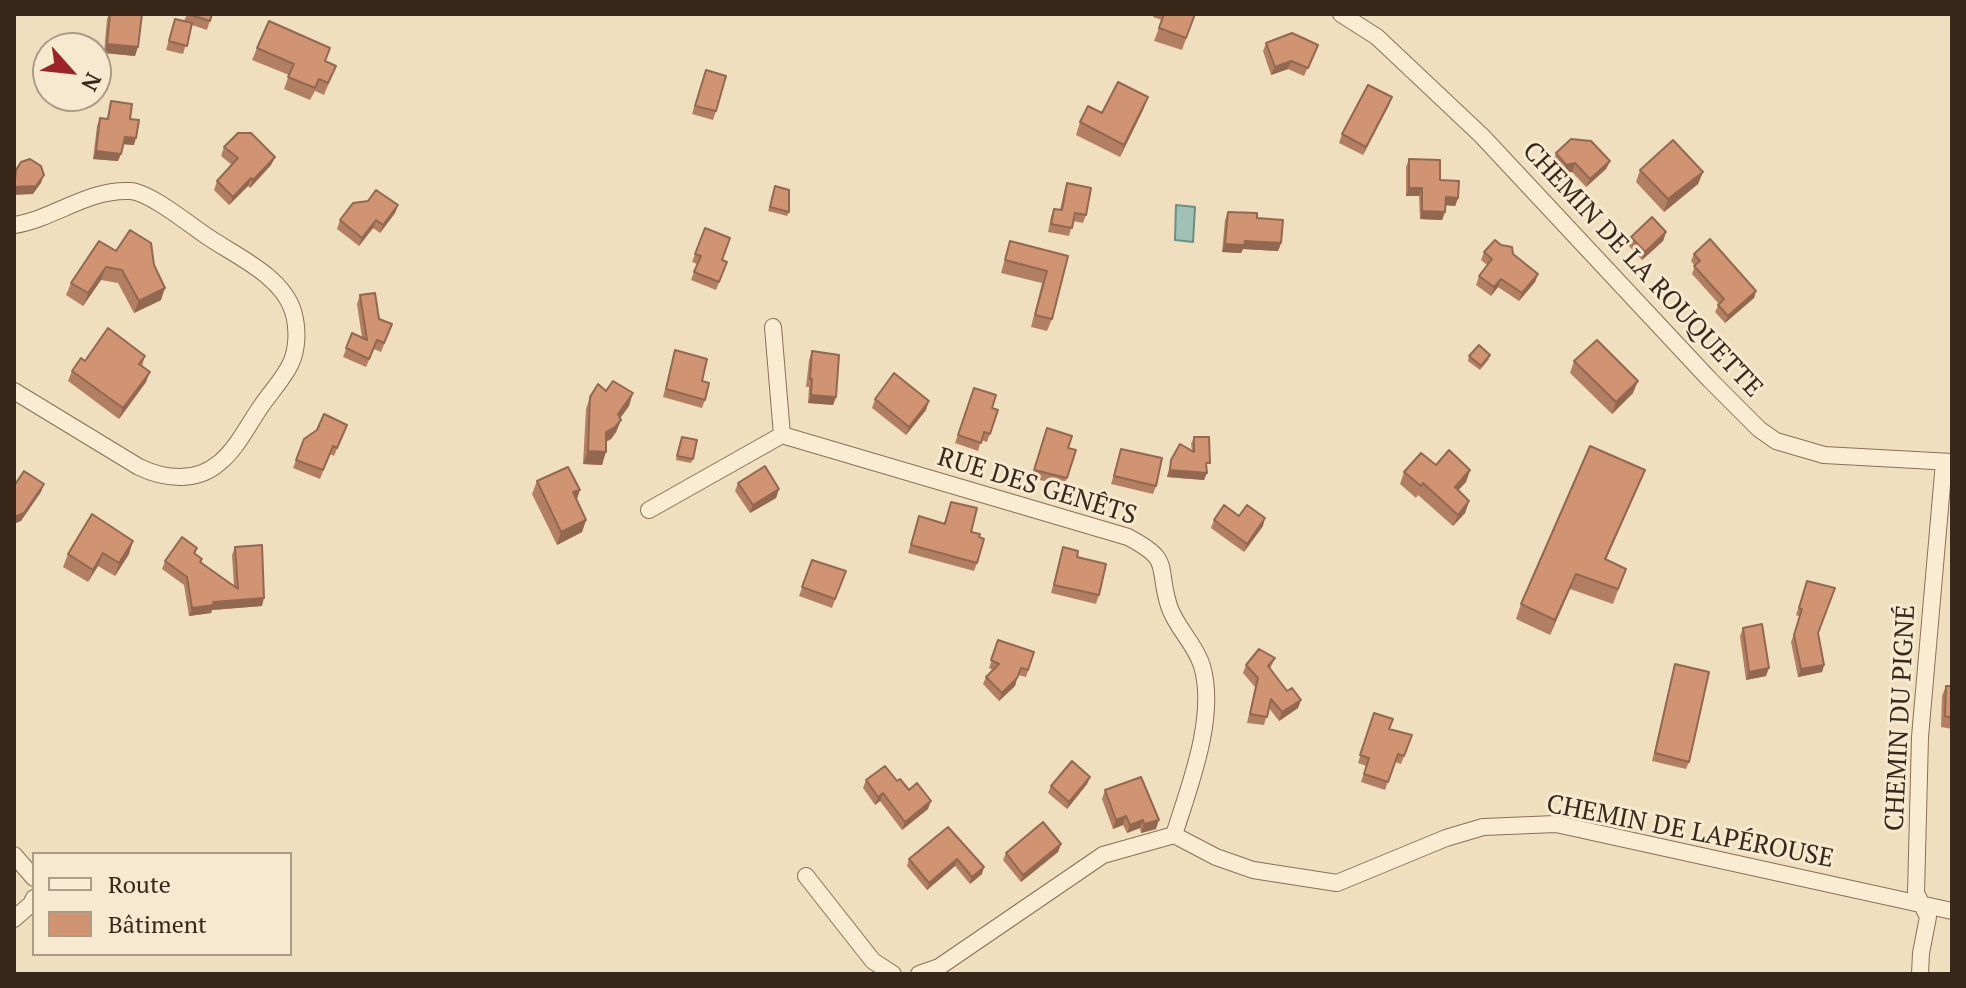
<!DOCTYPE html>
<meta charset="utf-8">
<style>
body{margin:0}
#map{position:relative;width:1966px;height:988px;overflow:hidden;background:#f0dfbf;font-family:"PT Serif",serif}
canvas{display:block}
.frame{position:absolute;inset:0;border:16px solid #38281c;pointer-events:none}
.legend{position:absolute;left:32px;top:852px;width:260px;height:104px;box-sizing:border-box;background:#f7e9cf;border:2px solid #ab9c87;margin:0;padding:10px 14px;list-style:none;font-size:24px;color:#38281c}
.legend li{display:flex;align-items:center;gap:16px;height:40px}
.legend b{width:40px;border:2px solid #ab9c87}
.north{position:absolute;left:32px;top:32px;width:80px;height:80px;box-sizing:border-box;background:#f7e9cf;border:2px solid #ab9c87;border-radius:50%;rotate:117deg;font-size:22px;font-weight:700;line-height:32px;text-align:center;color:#38281c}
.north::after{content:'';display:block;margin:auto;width:28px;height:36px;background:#9b242b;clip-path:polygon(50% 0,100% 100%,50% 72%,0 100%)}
</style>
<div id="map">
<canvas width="1966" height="988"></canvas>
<div class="frame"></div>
<ul class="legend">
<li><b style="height:10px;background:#faecd3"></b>Route</li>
<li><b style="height:22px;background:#d09473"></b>Bâtiment</li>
</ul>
<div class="north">N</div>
</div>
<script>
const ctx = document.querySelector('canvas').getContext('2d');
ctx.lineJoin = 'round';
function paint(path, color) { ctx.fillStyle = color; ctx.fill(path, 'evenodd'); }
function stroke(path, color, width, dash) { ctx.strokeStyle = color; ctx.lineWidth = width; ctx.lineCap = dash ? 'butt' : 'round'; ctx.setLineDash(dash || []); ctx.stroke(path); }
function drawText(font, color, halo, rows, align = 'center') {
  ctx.font = font + ' "PT Serif",serif'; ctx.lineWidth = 6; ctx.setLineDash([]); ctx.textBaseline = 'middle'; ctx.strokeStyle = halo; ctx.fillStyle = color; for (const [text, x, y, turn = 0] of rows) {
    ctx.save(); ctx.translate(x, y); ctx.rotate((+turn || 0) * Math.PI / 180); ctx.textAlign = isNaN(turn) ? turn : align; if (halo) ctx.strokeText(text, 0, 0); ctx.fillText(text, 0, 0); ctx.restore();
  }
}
const water = new Path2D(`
 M1176,205L1195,207L1193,242L1175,240Z`);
const street = new Path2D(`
 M1341,14L1377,37L1482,136L1710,380L1759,429L1776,441L1824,455L1952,462
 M14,225C54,219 87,189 130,191C150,192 190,225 208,237C236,256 282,276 293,311C298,328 298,349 290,365C283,379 271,392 262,405C249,423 237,449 219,463C196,483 164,479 139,467L14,391
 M782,435L1128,537C1173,561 1156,564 1169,606C1176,628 1195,643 1202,666C1217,717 1189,787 1174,835L1216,857L1253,870L1337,883L1446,838L1483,827L1556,824L1952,911
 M649,510L782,435L773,327
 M14,855L34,878
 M806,876L873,961L893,974
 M14,919L31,904L34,898
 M919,974L939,967L1103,855L1174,835
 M1920,974L1921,953L1928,917L1916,893L1920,737L1944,462`);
const wall = new Path2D(`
 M109,14H142L135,56L104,53L107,19Z
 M187,14H212L207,30L192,25L183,54L166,50L175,19L184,21Z
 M1154,14H1195L1182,50L1154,41L1162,20L1153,17Z
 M1266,43L1314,54L1304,76L1288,69L1271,75L1263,51Z
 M257,48L325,61L336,66L324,95L315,91L310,100L284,89L289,75L252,60Z
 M703,78L716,111L713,120L692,114Z
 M1148,97L1143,110L1120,157L1076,135L1080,122L1102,113Z
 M1392,97L1389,105L1363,155L1339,143L1342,134Z
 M111,101L130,119L134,145L123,144L118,161L93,159L97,126L100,118L107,119Z
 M224,147L275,157L271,165L250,188L248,186L229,205L214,190L217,181L232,165L221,156Z
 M1556,153L1610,161L1606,169L1586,187L1572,172L1563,173L1553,162Z
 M1409,159L1440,180L1458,198L1455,206L1445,205V212L1442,220L1420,219L1419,196H1406V167Z
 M1640,170L1703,172L1698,184L1664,212L1636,182Z
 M1067,183L1086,215L1083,223L1073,221L1069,236L1048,232L1051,217L1054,209L1060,210L1064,192Z
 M775,186L789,212L787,216L768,211Z
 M398,205L395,213L380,233L373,228L359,246L337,229L340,220Z
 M1228,212L1257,218L1281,243L1278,251L1243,249L1241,253L1222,252L1225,220Z
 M705,228L722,260L727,262L716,290L691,280L697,264L692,262Z
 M1666,232L1663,241L1642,260L1628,245L1631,237Z
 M1010,241L1068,256L1052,319L1047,331L1031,327L1042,283L1001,273Z
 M116,251L154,265L161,300L134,313L118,283L101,280L83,306L66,295L71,283Z
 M1484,252L1513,254L1538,274L1535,282L1519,301L1498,287L1491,296L1476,285L1479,276L1487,265L1481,260Z
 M1694,254L1756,291L1754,298L1725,323L1715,312L1719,304L1692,274L1695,266L1691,261Z
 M360,295L379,319L392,324L381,352L374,349L366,367L343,357L352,333L362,338L357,304Z
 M675,350L702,381L705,400L702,408L663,397Z
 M812,351L836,397L833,405L808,403L809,387H806L809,360Z
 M145,356L142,366L146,382L119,419L68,381L72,371L85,361Z
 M1469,356L1489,359L1480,370L1468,361Z
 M1574,361L1633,393L1612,414L1570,373Z
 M974,388L992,408L998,410L987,442L981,440L978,451L955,443Z
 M590,397L629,406L620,418L621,420L616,432L611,439L606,442L602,465L583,464L586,409Z
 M875,399L926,410L906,435L872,408Z
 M347,425L334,456L330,454L320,479L293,468L304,439Z
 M1047,428L1068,448L1076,450L1064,486L1032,478Z
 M1194,437L1207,470L1204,480L1167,477L1171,460L1192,451L1191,444Z
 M680,441L693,459L691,463L676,460Z
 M1121,449L1156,486L1153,494L1111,484Z
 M1436,465L1470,470L1466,482L1458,490L1469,501L1465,513L1453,526L1418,495L1416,498L1400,484L1404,472Z
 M1645,470L1606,560L1626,569L1613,604L1570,589L1550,635L1516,619L1521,604Z
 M537,481L576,500L586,520L582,532L557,545L532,494Z
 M738,483L779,489L776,498L750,513L735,491Z
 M951,502L971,532L979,537L977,563L974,571L908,553L919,516L944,523Z
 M1214,520L1263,526L1244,552L1211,528Z
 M235,547L262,606L212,610L211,613L189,616L184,585L162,569L165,561L195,554L202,559L201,563L234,587L232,555Z
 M1063,547L1077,557L1099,595L1096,604L1051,593Z
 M68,554H129L115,576L98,566L88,582L63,567Z
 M812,560L846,571L832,608L799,596Z
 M1807,581L1824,665L1822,672L1798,677L1791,642L1800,617L1796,615Z
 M1743,628L1766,676L1746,680L1740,636Z
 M998,640L1034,652L1026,677L1018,675L1015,686L999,701L983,684L986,677L993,670L989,668Z
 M1275,658L1270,669L1287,691L1301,700L1298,708L1279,721L1269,708L1264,725L1247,723L1255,687L1243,673L1246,665Z
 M1675,664L1689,762L1686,769L1652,761Z
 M1946,686H1952V729L1941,727L1942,696Z
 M1374,713L1389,729L1412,735L1401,764L1395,762L1385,790L1361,782L1366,766L1358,763Z
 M1090,777L1087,784L1067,809L1048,793L1051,786Z
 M866,780L897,781L928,809L902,830L880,801L875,805L863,788Z
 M1105,790L1156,829L1141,833L1140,828L1127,833L1123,825L1113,829L1102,799Z
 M948,827L982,874L970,884L955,866L927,890L907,866L909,859Z
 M1061,844L1058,852L1021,882L1003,860L1006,853Z`);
const shadedWall = new Path2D(`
 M107,44L138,47L135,56L104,53Z
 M1291,61L1288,69L1271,75L1275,67Z
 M1148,97L1143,110L1120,157L1124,145Z
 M1392,97L1389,105L1363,155L1366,147Z
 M125,137L136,138L134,145L122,144Z
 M96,151L121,154L118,161L93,159Z
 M275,157L271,165L250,188L253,180Z
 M1610,161L1606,169L1586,187L1590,179Z
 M1575,163L1572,172L1563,173L1566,165Z
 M1703,172L1698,184L1664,212L1668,199Z
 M44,175L41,183L33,194L14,195V187Z
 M251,178L248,186L229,205L233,197Z
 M1409,188H1422L1419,196H1406Z
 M1446,197L1458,198L1455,206L1443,205Z
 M398,205L395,213L380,233L383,225Z
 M1422,211L1445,212L1442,220L1420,219Z
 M376,220L373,228L359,246L362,238Z
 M1666,232L1663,241L1642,260L1645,252Z
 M1245,241L1281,243L1278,251L1243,249L1241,253L1222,252L1225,244Z
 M106,267L101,280L83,306L88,293Z
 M1538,274L1535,282L1519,301L1522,293Z
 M1501,279L1498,287L1491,296L1494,287Z
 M165,288L161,300L134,313L139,301Z
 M1756,291L1754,298L1725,323L1728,316Z
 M150,372L146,382L119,419L123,408Z
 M1638,381L1633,393L1612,414L1616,402Z
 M633,393L629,406L614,427L618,414Z
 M811,395L836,397L833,405L808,403Z
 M929,401L926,410L906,435L909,427Z
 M621,420L616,432L611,439L601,444L606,432Z
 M588,451L606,452L602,465L583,464Z
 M1170,470L1207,473L1204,480L1167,477Z
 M1470,470L1466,482L1450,499L1455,487Z
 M1645,470L1639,485L1599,574L1605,559Z
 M44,484L41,492L21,521L14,524V517Z
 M779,489L776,498L750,513L753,505Z
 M580,490L576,502L573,492Z
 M1469,501L1465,513L1453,526L1458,515Z
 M1265,518L1263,526L1244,552L1247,544Z
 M586,520L582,532L557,545L561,532Z
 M133,541L129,554L115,576L119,563Z
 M103,553L98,566L88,582L93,570Z
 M1576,574L1570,589L1550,635L1555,620Z
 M264,598L262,606L212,610L211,613L189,616L192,608L213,602Z
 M1824,665L1822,672L1798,677L1801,669Z
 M1769,668L1766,676L1746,680L1749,672Z
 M1017,678L1015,686L999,701L1002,693Z
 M1301,700L1298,708L1279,721L1282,712Z
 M1090,777L1087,784L1067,809L1069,802Z
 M883,793L880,801L875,805L878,797Z
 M931,801L928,809L902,830L905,822Z
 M1126,816L1123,825L1113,829L1116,820Z
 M1143,820L1140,828L1127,833L1130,825Z
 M1159,820L1156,829L1141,833L1144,824Z
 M1061,844L1058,852L1021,882L1023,875Z
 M957,859L955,866L927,890L929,883Z
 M984,867L982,874L970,884L972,877Z`);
const building = new Path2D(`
 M110,14H142L138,47L107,44Z
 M187,14H212L210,21Z
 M1164,14H1195L1186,38L1159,28Z
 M175,19L192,23L187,46L169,41Z
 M269,21L330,48L325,61L336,66L328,83L319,79L315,88L288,77L294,64L257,48Z
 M1292,33L1318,45L1308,68L1291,61L1275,67L1266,43Z
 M706,70L726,76L716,111L695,106Z
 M1118,82L1148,97L1124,145L1080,122L1088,106L1102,113Z
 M1368,85L1392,97L1366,147L1342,134Z
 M111,101L132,104L130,119L139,120L136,138L125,137L121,154L96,151L100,118L108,119Z
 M238,133H251L275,157L253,180L251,178L233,197L217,181L238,158L224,147Z
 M1571,139L1591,141L1610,161L1590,179L1575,163L1566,165L1556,153Z
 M1673,140L1703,172L1668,199L1640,170Z
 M30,159L41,166L44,175L36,186L14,187L16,170L21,162Z
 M1409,159L1440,160V180L1459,181L1458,198L1446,197L1445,212L1422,211V188H1409Z
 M1067,183L1091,188L1086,215L1075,213L1072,228L1051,224L1054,209L1062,210Z
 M775,186L789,190V212L770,207Z
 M376,190L398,205L383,225L376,220L362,238L340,220L353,203L368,201Z
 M1228,212L1257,213V218L1283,220L1281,243L1245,241L1244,245L1225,244Z
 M1652,217L1666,232L1645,252L1631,237Z
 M705,228L730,238L722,260L727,262L719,282L694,272L701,256L695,254Z
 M130,230L151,243L154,265L165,288L139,301L122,270L106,267L88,293L71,283L99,241L116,251Z
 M1710,239L1756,291L1728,316L1718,305L1724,299L1694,266L1700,261L1694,254Z
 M1495,240L1501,245L1512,247L1513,254L1538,274L1522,293L1501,279L1494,287L1479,276L1492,259L1484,252Z
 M1010,241L1068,256L1052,319L1035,315L1047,271L1005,260Z
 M375,293L379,319L392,324L384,343L377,340L369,359L346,348L352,333L367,340L360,295Z
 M108,328L145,356L139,364L150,372L123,408L72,371L81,358L85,361Z
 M1597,340L1638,381L1616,402L1574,361Z
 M1479,345L1490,355L1481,366L1469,356Z
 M675,350L707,359L702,381L709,383L705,400L666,389Z
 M812,351L839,355L836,397L811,395L812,379H810Z
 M894,373L929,401L909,427L875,399Z
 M613,381L633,393L618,414L621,420L615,427L606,432V452L588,451L590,397L598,384L606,391Z
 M974,388L996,395L992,408L998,410L990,434L984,432L981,443L958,435Z
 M324,414L347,425L337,448L333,446L323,470L296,460L304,439L317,430Z
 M1047,428L1072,436L1068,448L1076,450L1067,478L1034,470Z
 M682,437L697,440L693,459L677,456Z
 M1194,437H1209L1210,463H1206L1207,473L1170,470L1171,460L1180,444L1194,452Z
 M1590,446L1645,470L1605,559L1626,569L1618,589L1576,574L1555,620L1521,604Z
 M1121,449L1162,458L1156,486L1114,476Z
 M1449,450L1470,470L1455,487L1469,501L1458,515L1423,483L1421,486L1404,472L1421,453L1436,465Z
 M765,466L779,489L753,505L738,483Z
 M568,467L580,490L573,492L586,520L561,532L537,481Z
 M24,471L44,484L24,513L14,517V486Z
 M951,502L977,508L971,532L980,534L979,537L984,539L977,563L911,545L919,516L945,524Z
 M1224,505L1239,516L1247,505L1265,518L1247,544L1214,520Z
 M92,514L133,541L119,563L103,553L93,570L68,554Z
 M182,537L197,548L194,553L202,559L200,562L238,589L235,547L262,545L264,598L213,602L214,605L192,608L187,577L165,561Z
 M1063,547L1078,551L1077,557L1106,564L1099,595L1054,585Z
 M812,560L846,571L835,599L802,587Z
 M1807,581L1835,588L1818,633L1824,665L1801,669L1794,635L1802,609L1799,608Z
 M1762,624L1769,668L1749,672L1743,628Z
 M998,640L1034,652L1028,670L1021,668L1017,678L1002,693L986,677L999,664L991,660Z
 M1259,649L1275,658L1268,666L1287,691L1292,688L1301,700L1282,712L1271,699L1267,717L1250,714L1258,678L1246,665Z
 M1675,664L1709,672L1689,762L1655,753Z
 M1946,686H1952V718L1945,716Z
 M1374,713L1393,719L1389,729L1412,735L1404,756L1398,754L1388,782L1364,774L1369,758L1360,755Z
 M1072,761L1090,777L1069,802L1051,786Z
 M885,766L897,781L900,779L909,790L917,783L931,801L905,822L883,793L878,797L866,780Z
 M1141,777L1159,820L1144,824L1143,820L1130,825L1126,816L1116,820L1105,790Z
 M1043,822L1061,844L1023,875L1006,853Z
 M948,827L984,867L972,877L957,859L929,883L909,859Z`);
const streetNames = [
 ["CHEMIN DE LA ROUQUETTE",1642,270,47],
 ["RUE DES GENÊTS",1037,487,17],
 ["CHEMIN DU PIGNÉ",1901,718,-87],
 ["CHEMIN DE LAPÉROUSE",1690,832,11]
];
paint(water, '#a2c1b7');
stroke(water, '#699084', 2);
stroke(street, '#896f57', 18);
stroke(street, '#faecd3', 16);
paint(wall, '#b37f63');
paint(shadedWall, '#926850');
paint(building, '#d09473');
stroke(building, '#926850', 2);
drawText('26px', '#38281c', '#f7e9cf', streetNames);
</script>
